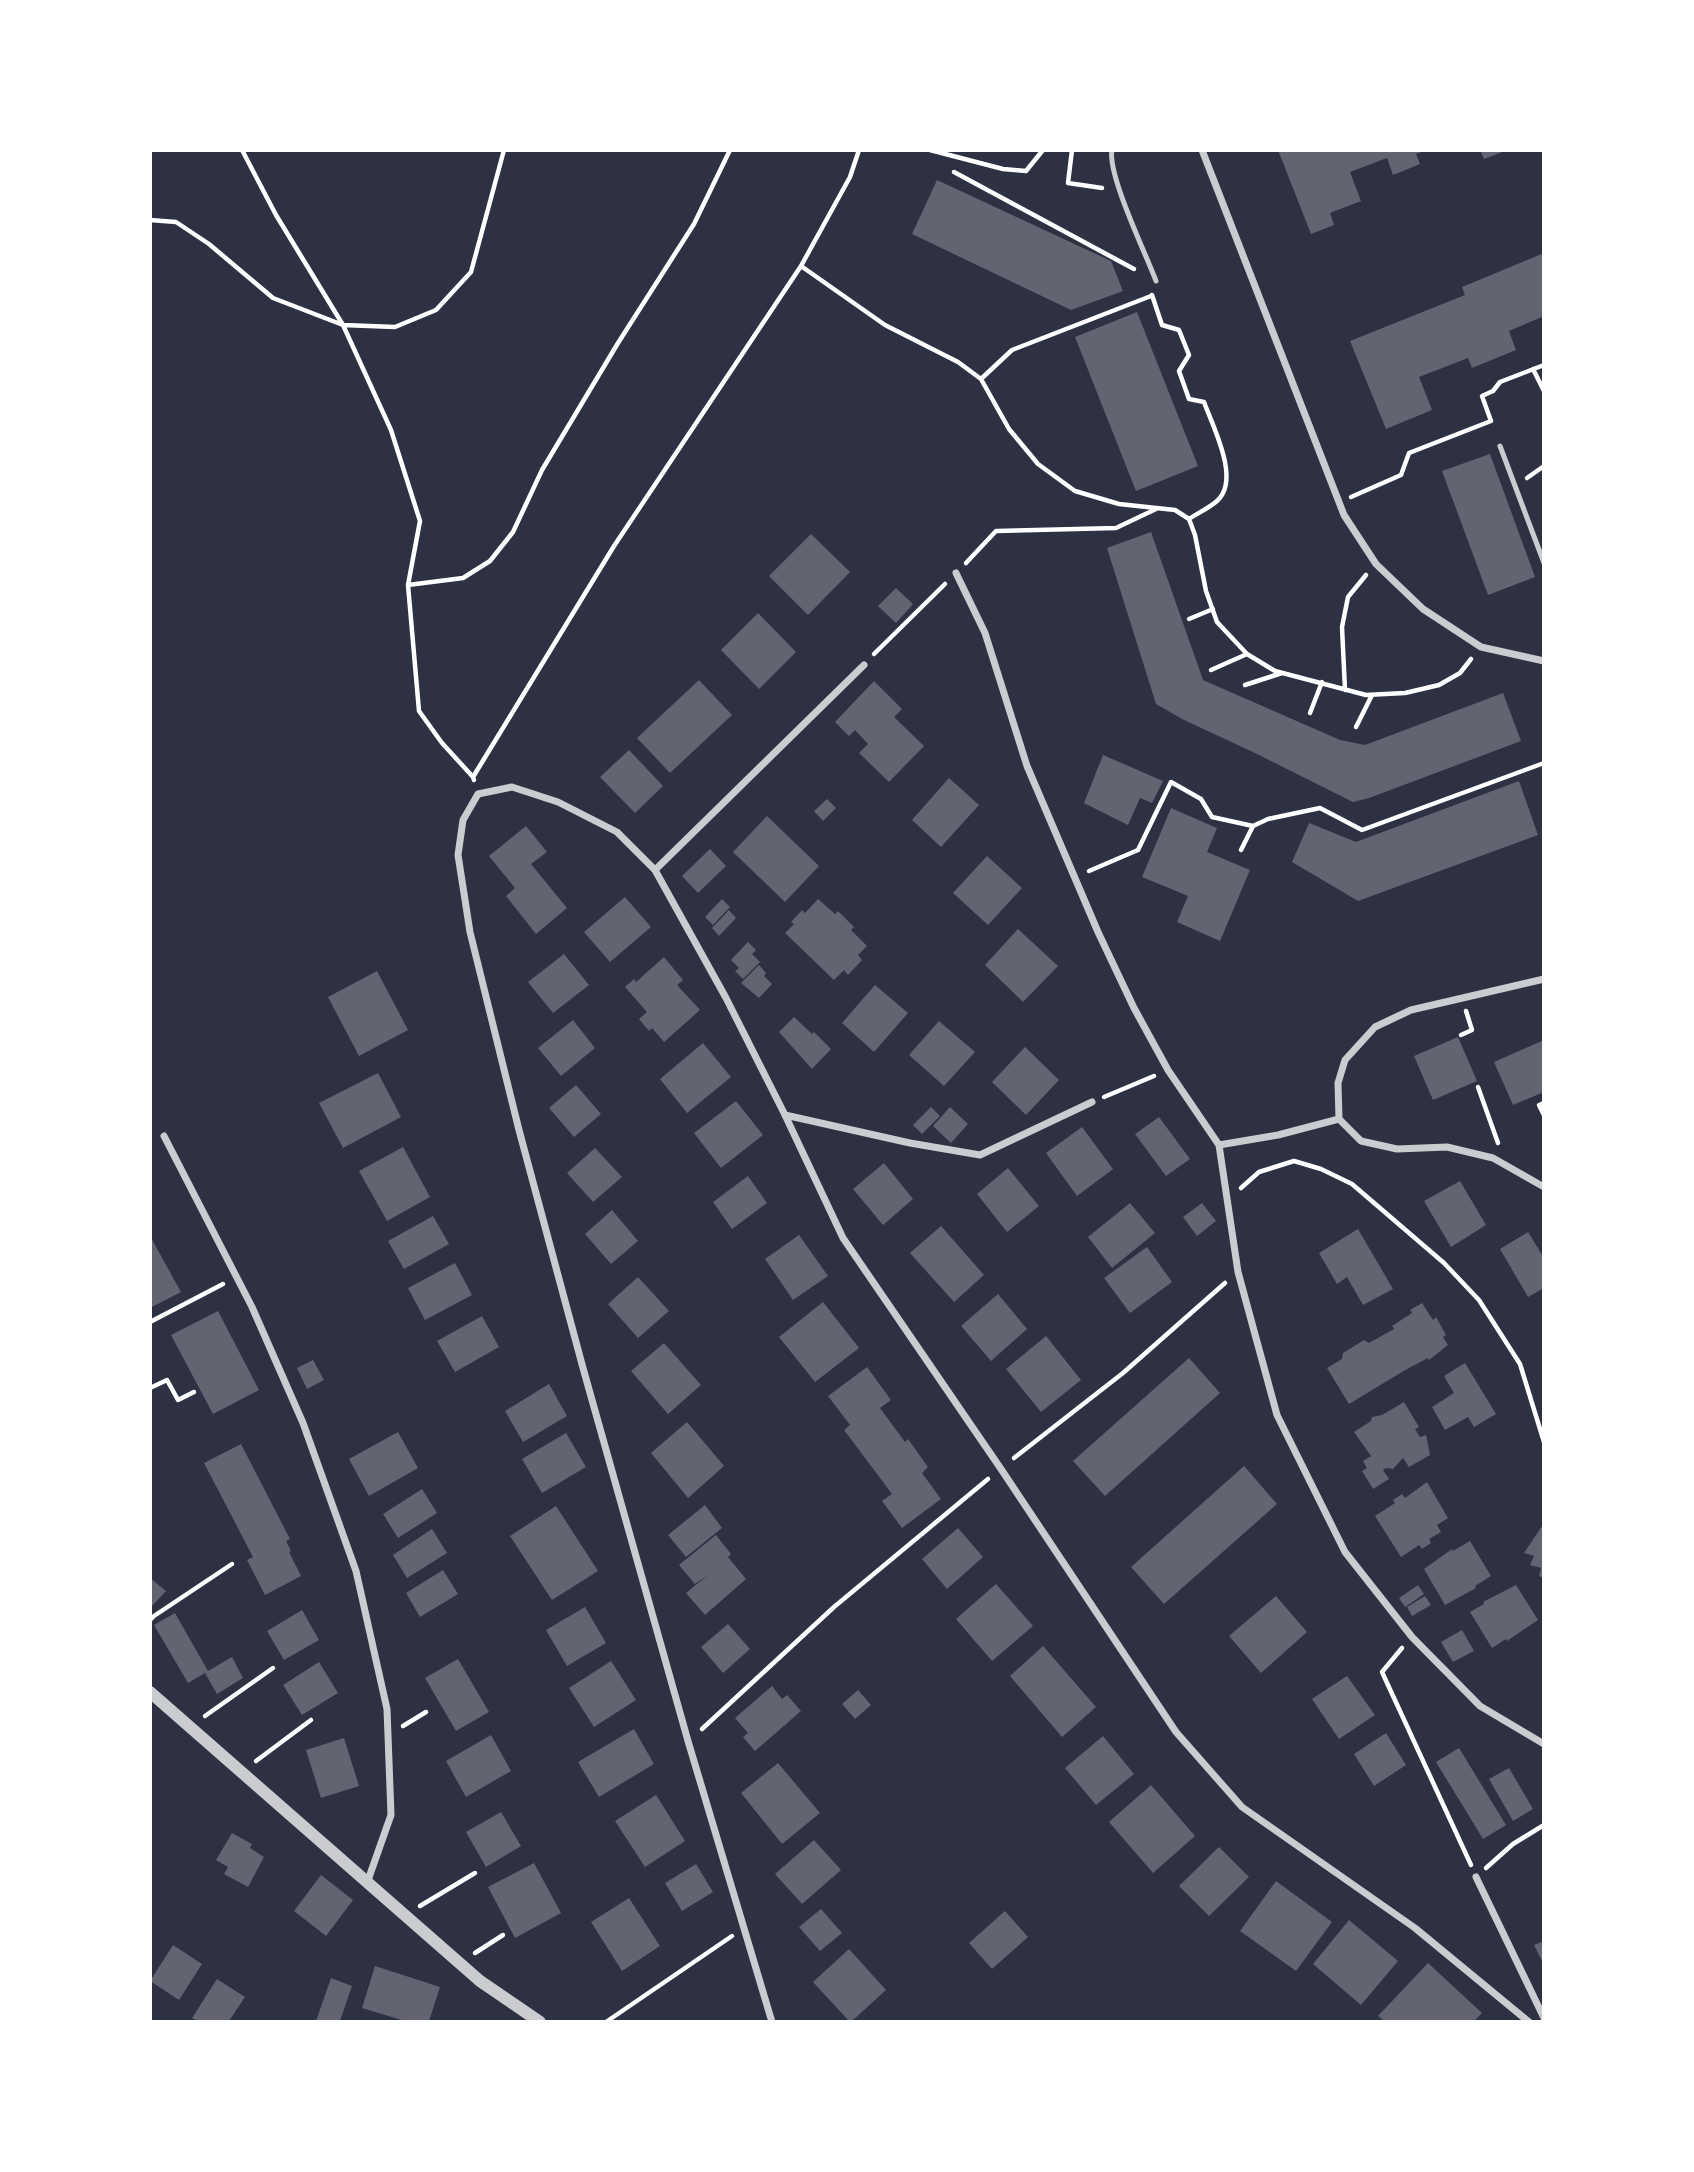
<!DOCTYPE html>
<style>
body{margin:0}
#map{position:relative;width:1694px;height:2172px;overflow:hidden;background:#2d3142;font-family:"PT Serif",serif}
canvas{display:block}
.frame{position:absolute;inset:0;border:152px solid #fff;pointer-events:none}
</style>
<div id="map">
<canvas width="1694" height="2172"></canvas>
<div class="frame"></div>
</div>
<script>
const ctx = document.querySelector('canvas').getContext('2d');
ctx.lineJoin = 'round';
function paint(path, color) { ctx.fillStyle = color; ctx.fill(path, 'evenodd'); }
function stroke(path, color, width, dash) { ctx.strokeStyle = color; ctx.lineWidth = width; ctx.lineCap = dash ? 'butt' : 'round'; ctx.setLineDash(dash || []); ctx.stroke(path); }
const building = new Path2D(`
 M1278,150H1424V151L1416,154L1420,164L1393,175L1387,158L1350,172L1361,201L1330,213L1334,225L1311,234Z
 M1480,150H1505V151L1484,159Z
 M937,180L1111,261L1123,291L1071,310L912,234Z
 M1544,253V316L1509,331L1516,350L1472,368L1468,358L1419,377L1432,410L1386,429L1350,341L1465,295L1462,287Z
 M1137,312L1198,466L1136,491L1075,337Z
 M1490,454L1535,577L1488,595L1442,471Z
 M1151,532L1203,680L1340,740L1365,745L1503,693L1521,741L1369,798L1353,802L1255,753L1184,720L1156,704L1107,548Z
 M811,534L850,572L808,615L769,576Z
 M896,588L913,604L896,623L878,606Z
 M758,613L796,652L759,689L721,650Z
 M699,680L732,715L670,773L637,738Z
 M874,681L902,709L894,717L924,746L889,782L859,753L868,744L855,730L849,736L835,722Z
 M629,750L663,786L635,813L600,777Z
 M1103,755L1163,781L1152,803L1140,798L1128,825L1084,803Z
 M949,778L979,805L941,847L912,820Z
 M1519,781L1538,835L1358,901L1292,862L1309,823L1356,842Z
 M827,799L836,808L823,821L814,811Z
 M1171,808L1217,828L1207,852L1250,870L1220,941L1177,922L1188,896L1142,877Z
 M767,816L819,866L785,902L733,852Z
 M526,826L547,852L531,864L567,908L536,934L506,896L515,888L489,856Z
 M710,849L726,866L698,893L682,876Z
 M987,856L1022,888L988,925L953,893Z
 M625,897L651,927L610,962L584,932Z
 M722,899L730,907L713,925L705,917Z
 M818,899L835,914L838,911L854,927L851,930L867,946L858,955L862,960L848,975L844,970L834,980L785,933L794,924L791,922L802,910L805,913Z
 M729,910L736,918L719,936L712,928Z
 M1018,929L1058,966L1023,1002L985,965Z
 M748,942L756,950L752,954L760,962L743,979L735,971L739,968L731,960Z
 M564,954L589,985L553,1013L528,982Z
 M664,957L683,980L677,985L700,1010L664,1042L652,1028L649,1031L639,1019L647,1012L625,987L634,979L636,982Z
 M759,965L766,973L764,976L772,984L759,998L741,983Z
 M377,971L408,1030L359,1056L328,997Z
 M875,985L908,1013L874,1052L842,1023Z
 M794,1017L812,1034L814,1032L831,1049L812,1069L779,1032Z
 M573,1020L595,1048L561,1076L538,1048Z
 M939,1021L975,1052L944,1086L909,1055Z
 M1458,1037L1477,1081L1433,1100L1414,1056Z
 M1544,1040V1092L1513,1105L1494,1062Z
 M703,1043L731,1077L687,1113L660,1079Z
 M1025,1047L1059,1080L1026,1115L992,1082Z
 M378,1073L401,1117L343,1148L319,1103Z
 M576,1085L601,1114L574,1137L549,1108Z
 M736,1101L763,1135L721,1168L694,1133Z
 M931,1107L940,1116L922,1134L913,1125Z
 M950,1107L968,1124L951,1143L933,1126Z
 M1159,1117L1190,1159L1166,1176L1135,1134Z
 M1082,1127L1113,1169L1077,1196L1046,1153Z
 M403,1147L430,1197L387,1221L359,1171Z
 M595,1148L622,1177L593,1202L567,1173Z
 M884,1163L913,1199L883,1225L853,1189Z
 M1008,1168L1039,1206L1007,1232L977,1194Z
 M748,1176L767,1203L732,1229L713,1202Z
 M1460,1181L1486,1225L1451,1247L1424,1201Z
 M1130,1203L1155,1233L1112,1268L1088,1237Z
 M1202,1203L1216,1221L1197,1236L1183,1217Z
 M612,1210L638,1241L611,1264L585,1234Z
 M433,1216L449,1244L404,1269L388,1241Z
 M941,1226L984,1275L954,1302L910,1253Z
 M1358,1229L1393,1289L1363,1305L1347,1277L1337,1284L1319,1253Z
 M1528,1232L1544,1258V1288L1528,1297L1500,1249Z
 M799,1235L828,1276L793,1300L765,1259Z
 M150,1236L181,1292L150,1308Z
 M1147,1247L1172,1282L1130,1313L1104,1278Z
 M455,1263L472,1295L425,1320L408,1288Z
 M638,1277L669,1311L638,1338L608,1304Z
 M998,1294L1027,1329L991,1361L961,1326Z
 M823,1302L859,1348L815,1382L779,1337Z
 M1422,1303L1433,1320L1436,1317L1446,1335L1443,1337L1448,1345L1429,1360L1428,1358L1407,1369L1349,1404L1327,1368L1342,1359L1343,1353L1364,1340L1369,1343L1394,1329L1392,1326L1412,1313L1410,1310Z
 M218,1311L259,1390L213,1414L171,1335Z
 M482,1316L499,1347L455,1372L437,1341Z
 M1046,1336L1081,1380L1041,1412L1006,1369Z
 M664,1343L701,1385L668,1414L631,1371Z
 M1189,1358L1220,1393L1105,1496L1073,1461Z
 M313,1360L324,1380L307,1389L297,1368Z
 M1465,1363L1496,1414L1474,1427L1468,1417L1445,1430L1432,1407L1454,1393L1444,1376Z
 M867,1367L891,1400L880,1408L905,1442L908,1439L928,1467L922,1473L941,1499L902,1528L882,1501L892,1494L844,1430L850,1425L828,1396Z
 M549,1384L567,1416L523,1442L505,1411Z
 M1404,1402L1419,1427L1415,1429L1420,1437L1426,1435L1430,1455L1409,1467L1403,1458L1393,1469L1386,1468L1383,1470L1389,1479L1373,1489L1362,1471L1367,1468L1363,1461L1371,1456L1354,1432L1371,1421L1372,1417L1382,1415Z
 M687,1422L724,1466L688,1498L651,1453Z
 M398,1432L418,1468L369,1496L349,1459Z
 M566,1433L586,1467L542,1493L522,1459Z
 M241,1444L290,1539L286,1541L291,1551L289,1552L301,1576L265,1595L247,1560L253,1557L204,1463Z
 M1244,1466L1277,1504L1164,1604L1131,1567Z
 M1427,1482L1448,1518L1437,1525L1441,1532L1429,1539L1431,1543L1422,1549L1419,1545L1401,1557L1375,1516L1395,1503L1393,1500L1402,1494L1405,1498Z
 M422,1489L437,1513L398,1538L383,1514Z
 M705,1505L722,1528L686,1557L668,1535Z
 M556,1506L598,1571L552,1600L510,1536Z
 M1544,1523V1578L1539,1576L1541,1568L1530,1565L1534,1556L1524,1553Z
 M958,1528L983,1557L947,1589L922,1559Z
 M432,1529L447,1553L407,1578L393,1555Z
 M716,1535L731,1554L728,1557L746,1579L705,1615L686,1593L708,1575L695,1584L679,1565Z
 M1470,1541L1491,1576L1475,1586L1476,1588L1445,1605L1424,1569L1452,1549L1453,1551Z
 M443,1570L458,1594L420,1617L406,1593Z
 M150,1578L166,1591L150,1608Z
 M996,1584L1033,1626L992,1661L956,1619Z
 M1418,1585L1424,1594L1405,1607L1399,1598Z
 M1516,1585L1538,1620L1507,1641L1506,1639L1492,1648L1470,1612L1484,1604L1483,1602Z
 M1276,1596L1307,1632L1261,1673L1229,1636Z
 M1425,1596L1431,1605L1412,1616L1407,1607Z
 M585,1607L606,1643L567,1666L546,1630Z
 M302,1610L319,1640L284,1660L267,1631Z
 M175,1613L208,1671L232,1657L243,1678L217,1694L205,1673L188,1683L154,1625Z
 M728,1624L750,1649L723,1673L701,1647Z
 M1462,1630L1474,1651L1453,1662L1441,1642Z
 M1043,1646L1096,1707L1062,1737L1010,1676Z
 M458,1659L489,1712L456,1731L425,1678Z
 M611,1661L636,1700L594,1727L569,1688Z
 M319,1662L338,1693L302,1715L283,1685Z
 M1347,1676L1375,1715L1339,1739L1312,1699Z
 M772,1686L782,1699L787,1695L801,1711L755,1751L743,1737L748,1733L735,1718Z
 M858,1690L871,1705L855,1719L842,1704Z
 M634,1729L654,1764L599,1797L578,1762Z
 M1386,1733L1406,1765L1374,1786L1354,1754Z
 M491,1735L511,1771L466,1797L446,1761Z
 M1103,1736L1134,1774L1096,1805L1065,1768Z
 M344,1738L359,1786L321,1798L306,1750Z
 M1459,1748L1506,1825L1483,1839L1436,1762Z
 M778,1763L820,1813L782,1844L741,1793Z
 M1509,1768L1533,1809L1513,1821L1489,1779Z
 M1151,1785L1195,1836L1153,1873L1109,1822Z
 M656,1795L685,1841L645,1867L615,1821Z
 M501,1812L521,1846L486,1867L466,1832Z
 M232,1833L252,1844L250,1848L264,1857L248,1887L224,1874L228,1867L216,1860Z
 M814,1840L841,1870L802,1904L775,1874Z
 M1219,1847L1249,1877L1209,1916L1179,1886Z
 M534,1863L561,1913L515,1938L488,1887Z
 M696,1864L713,1892L682,1911L665,1883Z
 M321,1875L353,1900L326,1936L294,1911Z
 M1276,1881L1332,1922L1296,1971L1240,1931Z
 M629,1898L660,1946L622,1971L591,1922Z
 M821,1909L842,1933L820,1951L799,1927Z
 M1005,1911L1028,1937L992,1969L969,1943Z
 M1349,1920L1398,1961L1361,2005L1313,1964Z
 M1544,1941V1965L1534,1945Z
 M173,1945L202,1964L179,2000L150,1981Z
 M849,1949L886,1990L852,2021H849L813,1982Z
 M1428,1963L1482,2013L1474,2021H1384L1378,2016Z
 M375,1966L440,1987L429,2021H405L362,2008Z
 M331,1978L352,1986L340,2021H316Z
 M217,1979L245,1997L229,2021H198L192,2018Z`);
const path = new Path2D(`
 M242,150L276,215L343,325L391,430L420,521L408,585L419,711L442,743L473,777
 M930,150L1003,169L1026,171L1043,150
 M1072,150L1068,183L1102,188
 M954,172L1134,269
 M150,220L176,222L209,244L273,298L343,325L395,327L436,310L471,272L504,150
 M801,266L885,325L958,362L981,379L1009,429L1038,464L1075,491L1119,504L1175,510L1189,519L1195,535L1206,591L1217,622L1247,654L1275,671L1366,695L1405,693L1439,685L1460,673L1471,659
 M1152,295L1162,325L1179,330L1189,355L1179,371L1189,399L1204,402C1213,427 1241,480 1217,501C1209,508 1198,513 1189,519
 M1533,369L1544,391
 M981,379L1012,350L1151,296
 M1527,478L1544,466
 M1351,497L1401,475L1409,453L1491,421L1482,396L1493,391L1500,382L1544,365
 M966,563L996,531L1116,528L1156,509
 M408,585L463,578L490,561L513,532L542,470L618,343L694,224L730,150
 M1189,619L1213,609
 M874,654L945,584
 M1211,670L1247,654
 M1245,685L1282,673
 M1345,690L1342,627L1348,597L1366,575
 M1310,713L1322,682
 M1356,727L1372,695
 M474,780L473,777L614,546L801,266L850,177L859,150
 M1241,850L1253,826L1268,819L1320,808L1362,830L1544,763
 M1089,871L1138,850L1171,782L1201,799L1212,817L1253,826
 M1461,1035L1472,1030L1466,1011
 M1478,1087L1498,1143
 M1104,1097L1154,1076
 M1544,1103L1539,1105L1544,1115
 M1241,1188L1259,1172L1294,1161L1321,1169L1352,1184L1444,1263L1479,1300L1520,1364L1544,1442
 M150,1322L223,1284
 M150,1388L167,1380L178,1400L194,1392
 M1014,1458L1123,1373L1225,1283
 M150,1620L154,1616L232,1564
 M1402,1648L1382,1672L1471,1865
 M205,1716L273,1668
 M403,1726L426,1712
 M702,1729L834,1607L988,1479
 M256,1761L311,1720
 M1486,1868L1513,1844L1544,1825
 M420,1906L475,1873
 M475,1953L503,1935
 M606,2022L732,1936`);
const service = new Path2D(`
 M1112,150C1107,174 1146,254 1156,281
 M1500,446L1544,563`);
const minor = new Path2D(`
 M1202,150L1344,515L1376,564L1423,609L1481,647L1544,661
 M956,573L985,633L1027,766L1098,932L1134,1008L1168,1070L1219,1145L1238,1272L1277,1415L1345,1552L1412,1637L1480,1706L1544,1744
 M655,870L864,665
 M785,1115L910,1143L980,1155L1092,1102
 M1339,1119L1338,1083L1345,1060L1375,1027L1411,1010L1544,979
 M1339,1119L1361,1141L1397,1149L1447,1147L1493,1158L1544,1187
 M164,1136L252,1307L303,1423L356,1571L387,1709L391,1815L367,1883
 M1219,1145L1278,1135L1339,1119
 M1476,1877L1544,2018
 M772,2022L688,1741L583,1368L519,1130L470,932L458,855L463,820L478,794L512,787L558,802L617,832L655,870L726,998L785,1115L843,1238L1001,1469L1176,1732L1242,1807L1415,1928L1529,2022`);
const tertiary = new Path2D(`
 M150,1692L480,1981L540,2022`);
paint(building, '#626471');
stroke(path, '#fff', 4.5);
stroke(service, '#caccd0', 5);
stroke(minor, '#caccd0', 7);
stroke(tertiary, '#caccd0', 12);
</script>
